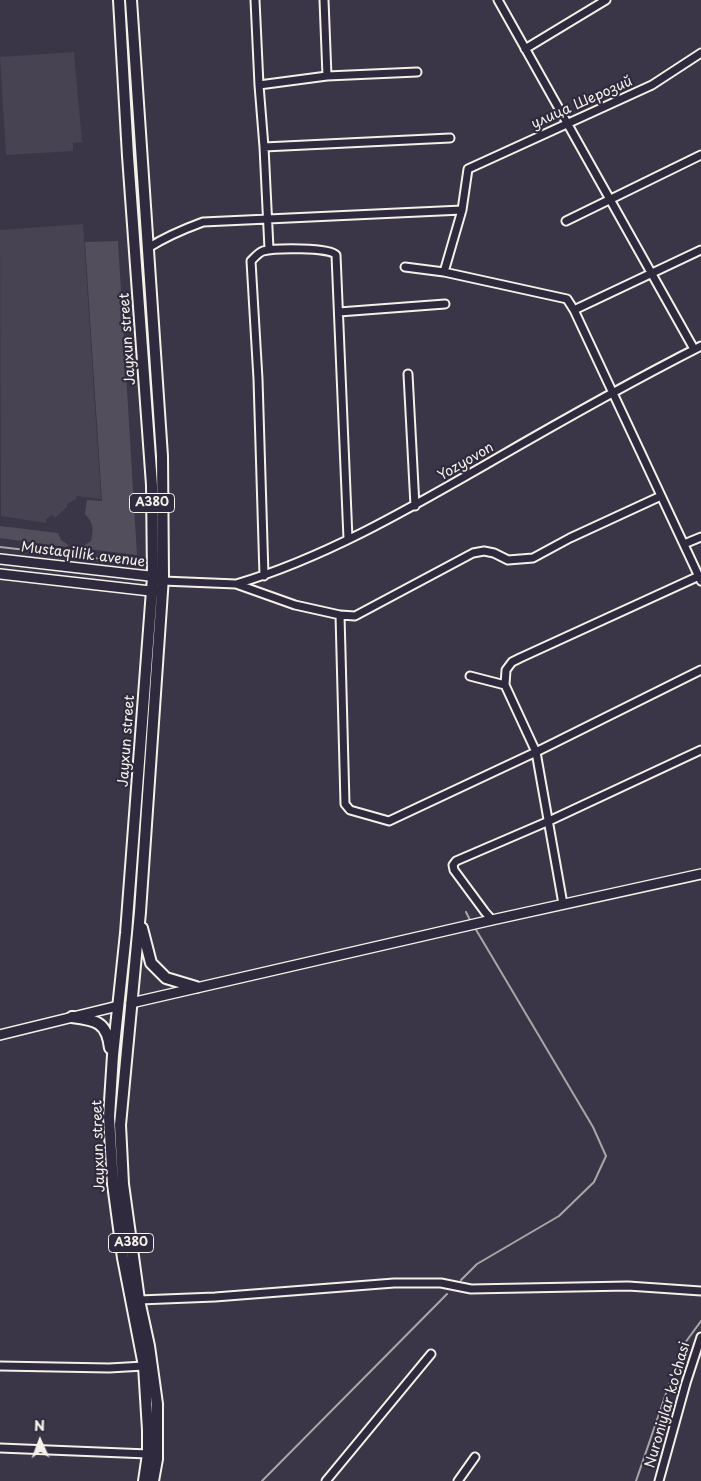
<!DOCTYPE html>
<meta charset="utf-8">
<style>
body{margin:0}
#map{position:relative;width:701px;height:1481px;overflow:hidden;background:#3b3647;font-family:"Playpen Sans",sans-serif}
canvas{display:block}
.north{position:absolute;left:15px;top:1416px;width:50px;height:50px;-webkit-text-stroke:4px #2f2a3d;paint-order:stroke;rotate:358deg;font-size:14px;font-weight:700;line-height:20px;text-align:center;color:#f4f1e8}
.north::after{content:'';display:block;margin:auto;width:18px;height:22px;background:#f4f1e8;clip-path:polygon(50% 0,100% 100%,50% 72%,0 100%)}
</style>
<div id="map">
<canvas width="701" height="1481"></canvas>
<div class="north">N</div>
</div>
<script>
const ctx = document.querySelector('canvas').getContext('2d');
ctx.lineJoin = 'round';
function paint(path, color) { ctx.fillStyle = color; ctx.fill(path, 'evenodd'); }
function stroke(path, color, width, dash) { ctx.strokeStyle = color; ctx.lineWidth = width; ctx.lineCap = dash ? 'butt' : 'round'; ctx.setLineDash(dash || []); ctx.stroke(path); }
function drawText(font, color, halo, rows, align = 'center') {
  ctx.font = font + ' "Playpen Sans",sans-serif'; ctx.lineWidth = 4.5; ctx.setLineDash([]); ctx.textBaseline = 'middle'; ctx.strokeStyle = halo; ctx.fillStyle = color; for (const [text, x, y, turn = 0] of rows) {
    ctx.save(); ctx.translate(x, y); ctx.rotate((+turn || 0) * Math.PI / 180); ctx.textAlign = isNaN(turn) ? turn : align; if (halo) ctx.strokeText(text, 0, 0); ctx.fillText(text, 0, 0); ctx.restore();
  }
}
const built = new Path2D(`
 M74,52L82,142L73,143V151L6,155L0,57Z
 M83,224L101,499L77,496L76,499L67,504V507L55,518L52,515L46,519V523L1,516L0,230Z`);
const green = new Path2D(`
 M118,241L137,555L80,548L91,541C94,529 93,522 85,514L87,500L102,501L85,242Z
 M0,526L58,533L61,540L68,545L67,547L0,538Z`);
const stream = new Path2D(`
 M0,547L137,563
 M466,912L471,922
 M461,1280L477,1264L559,1216L594,1182L606,1156L593,1127L475,928
 M262,1481L447,1294
 M636,1481L682,1347L701,1321`);
const minor = new Path2D(`
 M255,0L259,85L264,147L269,249
 M324,0L327,76
 M498,0L694,349
 M525,49L606,0
 M259,85L327,76L417,72
 M264,147L450,138
 M566,221L701,155
 M148,248C165,237 184,229 203,222L462,210
 M405,267L444,272L567,299L574,310L701,581
 M444,272L462,210L468,169L652,85L701,53
 M574,310L701,250
 M339,312L445,304
 M408,374L415,506
 M684,544L701,537
 M264,576L258,379L251,261C255,257 258,253 263,251C274,248 330,247 336,255L348,539
 M163,581L236,584L295,605L340,615L355,616L473,553L484,551L494,553L508,560L533,558L570,538L661,496
 M236,584C325,558 412,507 492,461C561,421 630,382 701,346
 M340,615L345,804L350,810L389,821L536,752L701,670
 M470,676L505,685
 M563,904L536,752L505,685L506,670L512,662L520,658L699,576
 M492,920L485,912L454,870L453,865L456,861L549,821L701,750
 M139,1300L215,1297L394,1283H441L471,1289L628,1286L701,1291
 M0,1366L109,1368L144,1366
 M0,1448L148,1454
 M326,1481L431,1354
 M458,1481L475,1457
 M659,1481L686,1383L701,1337`);
const major = new Path2D(`
 M0,559L158,577
 M0,574L159,592
 M131,1003L492,920L701,874
 M0,1035L118,1006`);
const highway = new Path2D(`
 M119,0L128,156L152,485L153,577L126,933L113,1055L109,1117L113,1184L123,1258L144,1366L148,1430V1454L144,1481
 M131,0L162,456L163,577L140,912L120,1125L123,1184L139,1300L149,1346L157,1404V1459L153,1481
 M142,928L151,963L166,978L196,987
 M72,1017C96,1020 107,1022 110,1048`);
const shields = [
 [152,503,45],
 [131,1243,45]
];
const shieldNames = [
 ["A380",152,503],
 ["A380",131,1243]
];
const streetNames = [
 ["улица Шерозий",582,103,-24],
 ["Jayxun street",128,339,-94],
 ["Yozyovon",466,462,-30],
 ["Mustaqillik avenue",83,555,7],
 ["Jayxun street",127,741,-86],
 ["Jayxun street",99,1146,-92],
 ["Nuroniylar ko'chasi",668,1405,-74]
];
paint(built, '#484352');
paint(green, '#534e5c');
stroke(stream, '#aaa6a7', 2);
stroke(minor, '#f4f1e8', 11);
stroke(major, '#f4f1e8', 12);
stroke(highway, '#f4f1e8', 14);
stroke(minor, '#2f2a3d', 7);
stroke(major, '#2f2a3d', 9);
stroke(highway, '#2f2a3d', 10);
for (const [x, y, w] of shields) { const box = new Path2D(); box.roundRect(x - w / 2, y - 9.5, w, 19, 4); ctx.fillStyle = '#2f2a3d'; ctx.fill(box); stroke(box, '#f4f1e8', 1); }
drawText('bold 12px', '#f4f1e8', null, shieldNames);
drawText('14px', '#f4f1e8', '#2f2a3d', streetNames);
</script>
